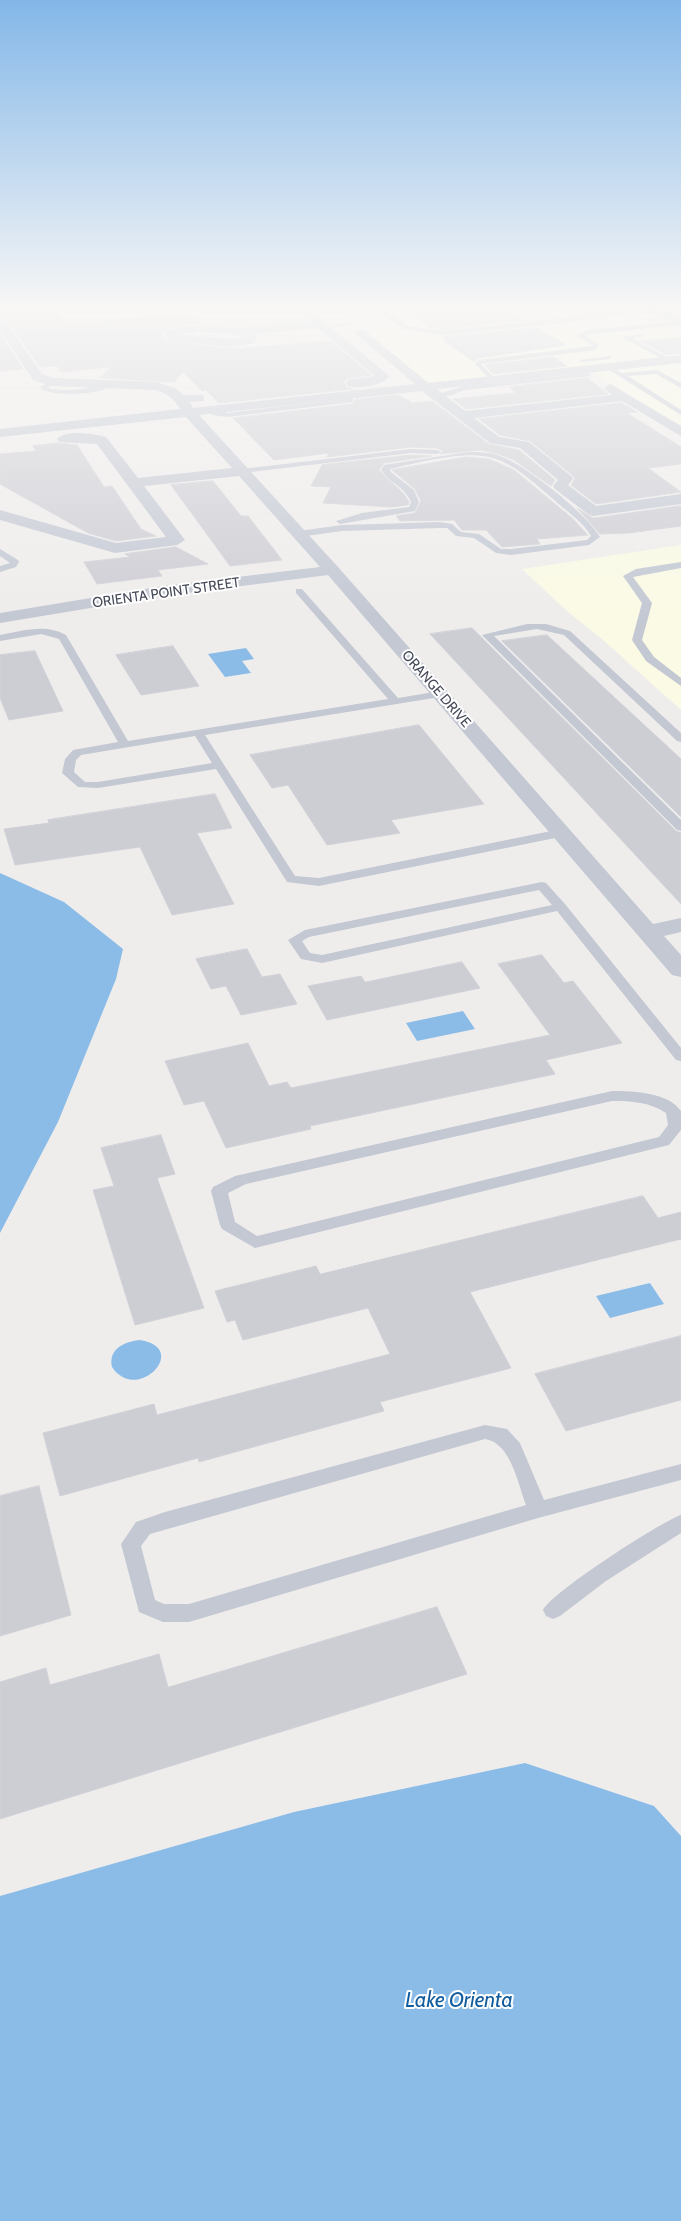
<!DOCTYPE html>
<style>
body{margin:0}
canvas{display:block;background:#efedec}
</style>
<canvas width="681" height="2221"></canvas>
<script>
const ctx = document.querySelector('canvas').getContext('2d');
ctx.lineJoin = 'round';
function paint(path, color) { ctx.fillStyle = color; ctx.fill(path, 'evenodd'); }
function stroke(path, color, width, dash) { ctx.strokeStyle = color; ctx.lineWidth = width; ctx.lineCap = dash ? 'butt' : 'round'; ctx.setLineDash(dash || []); ctx.stroke(path); }
function drawText(font, color, halo, rows, align = 'center') {
  ctx.font = font + ' Cabin,sans-serif'; ctx.lineWidth = 4; ctx.setLineDash([]); ctx.textBaseline = 'middle'; ctx.strokeStyle = halo; ctx.fillStyle = color; for (const [text, x, y, turn = 0] of rows) {
    ctx.save(); ctx.translate(x, y); ctx.rotate((+turn || 0) * Math.PI / 180); ctx.textAlign = isNaN(turn) ? turn : align; if (halo) ctx.strokeText(text, 0, 0); ctx.fillText(text, 0, 0); ctx.restore();
  }
}
const commercial = new Path2D(`
 M600,306L681,331V357L429,383L334,307Z
 M681,361V427L591,371Z
 M681,545V710L602,639L568,612L522,569Z`);
const water = new Path2D(`
 M246,648L254,659L242,661L251,673L225,677L208,654Z
 M0,873L64,902L123,949L116,979L58,1122L0,1233Z
 M463,1011L475,1029L417,1041L406,1023Z
 M650,1283L664,1304L610,1318L596,1296Z
 M139,1340C192,1347 137,1405 112,1367C108,1349 124,1342 139,1340Z
 M525,1763L654,1806L681,1836V2221H0V1896L294,1812Z`);
const building = new Path2D(`
 M0,306H53L65,324L190,313L203,325L188,324L166,329L162,333L167,341L232,349L331,341L371,375L346,379L344,382L346,387L353,389L219,403L206,390L202,391L183,372L174,382L100,378L111,367L61,372L57,366L40,367L6,318L0,316Z
 M399,306H502L525,320L443,329L429,327Z
 M537,328L566,345L479,358L474,362L443,340H448L443,337Z
 M0,333L23,369L0,371Z
 M681,338V353L666,355L641,341Z
 M554,357L567,366L493,374L485,365Z
 M587,378L608,394L466,409L453,399L515,393L510,387Z
 M398,395L413,403L432,401L489,444L519,450L555,480L551,486L514,460L498,454L481,450L440,454L443,451L437,448L411,447L327,457L329,453L274,460L233,418L353,404L355,400Z
 M622,403L637,412L627,413L681,447V464L648,468L681,492L596,504L571,485L575,479L572,475L530,441L500,435L479,419Z
 M58,443L77,445L104,487L112,486L141,529L156,536L116,541L88,533L0,484V454L36,451L33,446Z
 M411,455L432,456L384,463L379,470L404,494L409,502L408,505L391,507L323,503L331,487L311,486L322,465Z
 M466,457L489,459L514,470L572,518L588,535L537,539L540,544L502,547L486,530H462L454,520L400,521L396,516L415,513L421,501L415,489L392,470Z
 M213,481L241,516H248L282,560L230,566L171,485Z
 M681,506V526L629,533L600,534L577,508L593,518Z
 M176,547L208,564L158,570L162,576L97,584L84,562L130,557L125,554Z
 M472,628L676,831L681,833V904L430,634Z
 M547,635L681,759V817L502,641Z
 M173,646L199,686L141,695L116,655Z
 M35,651L63,711L9,720L0,698V655Z
 M419,725L484,804L391,820L400,833L327,845L288,785L272,788L250,755Z
 M215,794L232,828L197,833L234,904L172,915L140,847L15,865L4,829L49,823L48,820Z
 M247,949L262,977L280,974L297,1004L241,1015L226,986L211,989L196,959Z
 M542,955L564,983L573,981L622,1043L546,1060L555,1074L310,1126L311,1129L226,1148L204,1101L184,1105L165,1061L248,1043L269,1086L287,1082L291,1088L550,1035L498,964Z
 M462,962L480,988L327,1020L308,986L361,976L365,982Z
 M161,1135L175,1174L157,1178L204,1308L135,1325L93,1190L114,1186L101,1148Z
 M643,1196L658,1218L681,1212V1239L470,1292L511,1368L380,1402L384,1411L199,1462L198,1458L60,1496L43,1433L154,1404L157,1415L390,1354L368,1308L243,1340L235,1320L227,1322L215,1291L316,1266L320,1274Z
 M681,1336V1400L566,1431L535,1374Z
 M39,1486L71,1615L0,1636V1496Z
 M437,1607L467,1674L0,1819V1682L46,1668L50,1685L159,1654L168,1687Z`);
const service = new Path2D(`
 M371,306H379L408,326L443,331L590,315L559,306H571L597,313L656,311L659,313L598,317L573,322L443,335L404,329Z
 M681,321V325L584,335L599,345L596,350L481,364L495,379L492,381L475,364L479,360L593,346L576,335L587,330Z
 M350,322L352,325L324,329L321,327Z
 M645,334V336L632,338L670,359V361H666L622,337Z
 M612,356L610,359L582,362L579,360Z
 M606,366H610L622,373L657,370L681,383V388L656,374L628,376L681,410V415L606,368Z
 M589,373L591,376L465,390L452,395L436,398L432,396L464,386Z
 M52,380L55,382L48,388C67,393 91,388 110,383L113,385C99,395 57,397 41,389V387Z
 M344,393L353,398V402L227,417L213,415L208,409L212,407L227,413L344,399L340,395Z
 M411,449L437,450L441,452L437,454L411,453L242,473L238,471L242,469Z
 M468,452C480,452 491,452 502,457C527,466 587,514 600,537L589,545L511,555L496,553L474,538L456,536L447,528H440L342,531L299,537L295,534L299,531L342,525L440,522L452,524L461,532L479,534L501,549H511L587,540L591,536C583,522 565,510 553,499C535,484 513,462 489,457C461,451 417,463 390,469L391,472L414,490L419,502L415,511L340,524L336,521L362,513L409,507L411,502C405,487 390,483 381,470L384,465Z
 M0,549L18,560L19,562L16,567L0,572V566L10,563L0,556Z
 M681,562V568L633,577L652,603L642,640L654,657L681,678V686L646,661L632,640L642,603L623,576L636,569Z
 M296,589H302L398,698L440,691L445,694L440,697L205,735L295,876L319,878L561,829L565,830V836L319,886L287,882L216,769L98,788L78,787L62,773L65,759L73,750L118,742L59,639L41,634L0,641V635C22,631 45,623 66,635L128,741L388,699L296,593ZM195,736L212,763L98,782H85L74,772L76,760L81,755Z
 M527,624H546L570,631L681,733V742L677,741L564,635L537,629L494,636L681,820V831L677,830L482,635Z
 M542,882L546,883L565,904L681,1048V1061L676,1060L557,911L322,963L301,959L288,940L305,930ZM539,890L552,905L322,955L310,953L302,941L309,937Z
 M612,1091C632,1091 668,1092 681,1111V1130L669,1145L255,1248L222,1229L220,1225L211,1191L213,1187L235,1176ZM612,1101C632,1101 649,1102 666,1113L668,1125L659,1137L257,1236L235,1222L228,1193L246,1184Z
 M485,1425L507,1429L520,1443L544,1500L681,1464V1480L538,1518L189,1622H163L139,1612L121,1544L136,1522L165,1512ZM485,1439C511,1443 518,1484 526,1505L189,1604H164L155,1600L141,1546L150,1534Z
 M681,1515V1533L606,1581L560,1616L553,1619L546,1616L543,1610C551,1593 660,1522 681,1515Z`);
const minor = new Path2D(`
 M294,306H306L387,374L389,377C381,386 359,389 348,386L346,383L348,380L375,376L318,328L254,334L257,337L254,343L232,347L172,341L168,339L164,333L166,331L188,326L245,328L310,321ZM198,332L242,335L245,337L232,339L179,334Z
 M0,318L4,319L42,374L53,378L157,382L177,389L184,395H203L204,398L203,401L190,402L193,408L415,384L356,334L354,332L360,329L364,330L428,383L681,355V363L437,389L465,411L612,395L604,388L610,384L681,426V436L622,401L474,418L499,437L529,442L571,476L573,479L568,485L596,506L681,494V504L593,516L588,514L555,489L553,486L558,480L520,448L490,443L422,391L199,415L338,567L653,924L681,918V932L664,936L681,955V977L672,975L328,575L163,596L0,623V613L163,586L320,567L239,476L144,486L185,540L177,545L115,553L0,520V510L116,543L166,537L97,444L59,442L57,439C66,429 94,434 106,437L138,478L232,468L186,417L0,437V429L180,409C174,398 167,394 155,390L52,386L33,380L0,330Z`);
const primary = new Path2D(`
 M624,306H644L681,317V323Z`);
const farStreetnames = [
 ["ORIENTA POINT STREET",166,593,-8],
 ["ORANGE DRIVE",436,689,49]
];
const nearWaternames = [
 ["Lake Orienta",459,2001]
];
paint(commercial, '#fafae5');
paint(water, '#8bbce7');
paint(building, '#cdcdd4');
stroke(building, '#d1d1d8', 1);
paint(service, '#c3c8d3');
paint(minor, '#c3c8d3');
paint(primary, '#adb4ca');
const sky = ctx.createLinearGradient(0, 0, 0, 617);
sky.addColorStop(0, '#83b7e8');
sky.addColorStop(0.5, '#f8f7f6');
sky.addColorStop(1, '#f8f7f600');
ctx.fillStyle = sky;
ctx.fillRect(0, 0, 681, 617);
drawText('14px', '#464b59', '#fff', farStreetnames);
drawText('italic 21px', '#135d9f', '#fff', nearWaternames);
</script>
